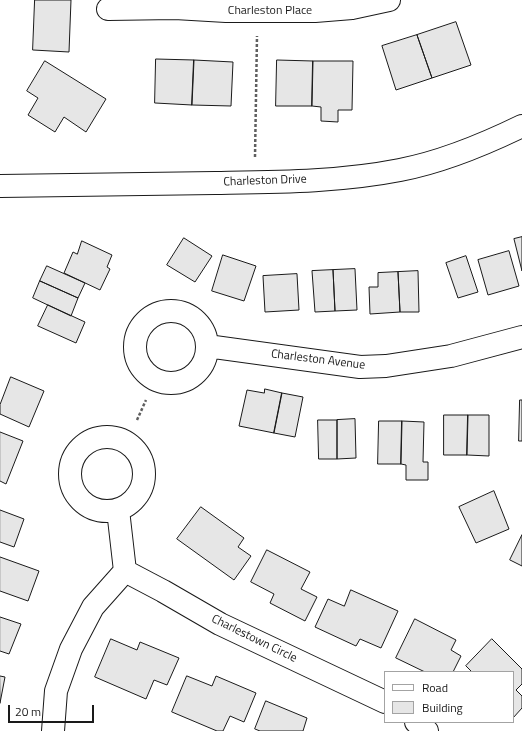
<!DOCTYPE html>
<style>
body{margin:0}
#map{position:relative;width:522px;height:731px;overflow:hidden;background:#fff;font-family:"Titillium Web",sans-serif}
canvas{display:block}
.legend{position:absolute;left:384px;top:671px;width:130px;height:52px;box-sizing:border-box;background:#fff;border:1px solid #a3a3a3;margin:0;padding:5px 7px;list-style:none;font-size:12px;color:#1a1a1a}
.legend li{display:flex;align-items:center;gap:8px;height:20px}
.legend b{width:20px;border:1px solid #a3a3a3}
.scale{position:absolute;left:8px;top:705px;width:86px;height:18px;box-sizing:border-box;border:2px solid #1a1a1a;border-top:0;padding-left:5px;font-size:12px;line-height:14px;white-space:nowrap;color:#1a1a1a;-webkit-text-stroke:3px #fff;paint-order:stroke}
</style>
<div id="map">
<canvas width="522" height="731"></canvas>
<ul class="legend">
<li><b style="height:5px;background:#fff"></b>Road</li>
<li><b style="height:11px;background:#e6e6e6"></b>Building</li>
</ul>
<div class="scale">20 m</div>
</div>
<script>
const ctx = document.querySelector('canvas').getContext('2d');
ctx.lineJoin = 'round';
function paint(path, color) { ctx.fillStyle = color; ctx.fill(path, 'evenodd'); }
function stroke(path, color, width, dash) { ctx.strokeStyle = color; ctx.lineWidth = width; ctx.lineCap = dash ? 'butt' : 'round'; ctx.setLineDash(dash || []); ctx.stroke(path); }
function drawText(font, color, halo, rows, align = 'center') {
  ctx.font = font + ' "Titillium Web",sans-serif'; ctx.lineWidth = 3; ctx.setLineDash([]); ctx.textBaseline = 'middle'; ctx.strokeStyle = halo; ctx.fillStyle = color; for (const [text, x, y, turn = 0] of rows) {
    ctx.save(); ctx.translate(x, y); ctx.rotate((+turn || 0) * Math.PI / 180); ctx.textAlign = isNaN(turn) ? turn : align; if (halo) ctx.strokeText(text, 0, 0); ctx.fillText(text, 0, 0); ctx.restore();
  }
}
const building = new Path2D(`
 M35,0H71L69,52L33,50Z
 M456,22L471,65L432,78L417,35Z
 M417,35L432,78L396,90L382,46Z
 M156,59L194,60L192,105L155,103Z
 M194,60L233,62L231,106L192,105Z
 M277,60L313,61L312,106H276Z
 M45,61L106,99L86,132L64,117L55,132L28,115L38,98L27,91Z
 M313,61H353L352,110H338V122L321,121V107L312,106Z
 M522,237V271L514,239Z
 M184,238L212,256L195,282L167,265Z
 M82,241L112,255L107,267L110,269L100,290L64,273L73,252L77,254Z
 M509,251L519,286L488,295L478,260Z
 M223,255L256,266L244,301L212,291Z
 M466,256L478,292L458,298L446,263Z
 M47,266L85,283L78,298L40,281Z
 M355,269L357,310L335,311L333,270Z
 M333,270L335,311L315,312L312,271Z
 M418,271L419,312H400L398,272Z
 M398,272L400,312L370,314L369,287H378V273Z
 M297,274L299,310L265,312L263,276Z
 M40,281L78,298L71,316L33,298Z
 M48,305L85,322L76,343L38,326Z
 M11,377L44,391L29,427L0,414V405Z
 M265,389L282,393L274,433L239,426L247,390L264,393Z
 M282,393L303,397L295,437L274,433Z
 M520,400H522V441H519Z
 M444,415H468L467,455H444Z
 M468,415H489V456L467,455Z
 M355,419L356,458L337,459V420Z
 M318,420H337V459H319Z
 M379,421H402L401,464H378Z
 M402,421L424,422L423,462H428V480H406V465L401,464Z
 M0,432L23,441L6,484L0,481Z
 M494,491L509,529L476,543L459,507Z
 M201,507L244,538L238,547L251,556L234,580L177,539Z
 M0,510L24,519L14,547L0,542Z
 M522,535V566L510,560Z
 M267,550L310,572L301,589L317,597L305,621L270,603L274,594L251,582Z
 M0,557L39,571L28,601L0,591Z
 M351,590L398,611L381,648L360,639L356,646L315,627L328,599L344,606Z
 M0,617L21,624L9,654L0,651Z
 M415,619L456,640L451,650L461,656L453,672H425L396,658Z
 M111,639L137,650L140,642L179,658L167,685L154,680L146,699L95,677Z
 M492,639L522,669V684L516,690L522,696V708L513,718V672H472L466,666Z
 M0,676L5,677L0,703Z
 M187,676L212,686L216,676L256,693L244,722L230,716L223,731H217L172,712Z
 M266,701L307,718L303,731H260L255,729Z`);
const path = new Path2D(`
 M255,157L257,36
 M137,420L146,400`);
const minor = new Path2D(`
 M108,9L175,8L226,11H315L352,8L389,0
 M0,186C72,185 144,184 215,183C277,182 339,182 400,170C442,162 483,145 522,126
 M135 347a36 36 0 1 1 72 0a36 36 0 1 1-72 0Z
 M207,346L360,367L386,366L451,356L522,337
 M70 474a37 37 0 1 1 74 0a37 37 0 1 1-74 0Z
 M125,571L163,591L220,624L385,702
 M416,722L427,731
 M53,731L56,691L71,649L93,607L125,571L118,510`);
const streetNames = [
 ["Charleston Place",270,11],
 ["Charleston Drive",265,181,-2],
 ["Charleston Avenue",318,360,7],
 ["Charlestown Circle",254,639,26]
];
paint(building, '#e6e6e6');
stroke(building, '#1a1a1a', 1);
stroke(minor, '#1a1a1a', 24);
stroke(path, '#5f5f5f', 2.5, [3, 2]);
stroke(minor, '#fff', 22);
drawText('12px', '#1a1a1a', '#fff', streetNames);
</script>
